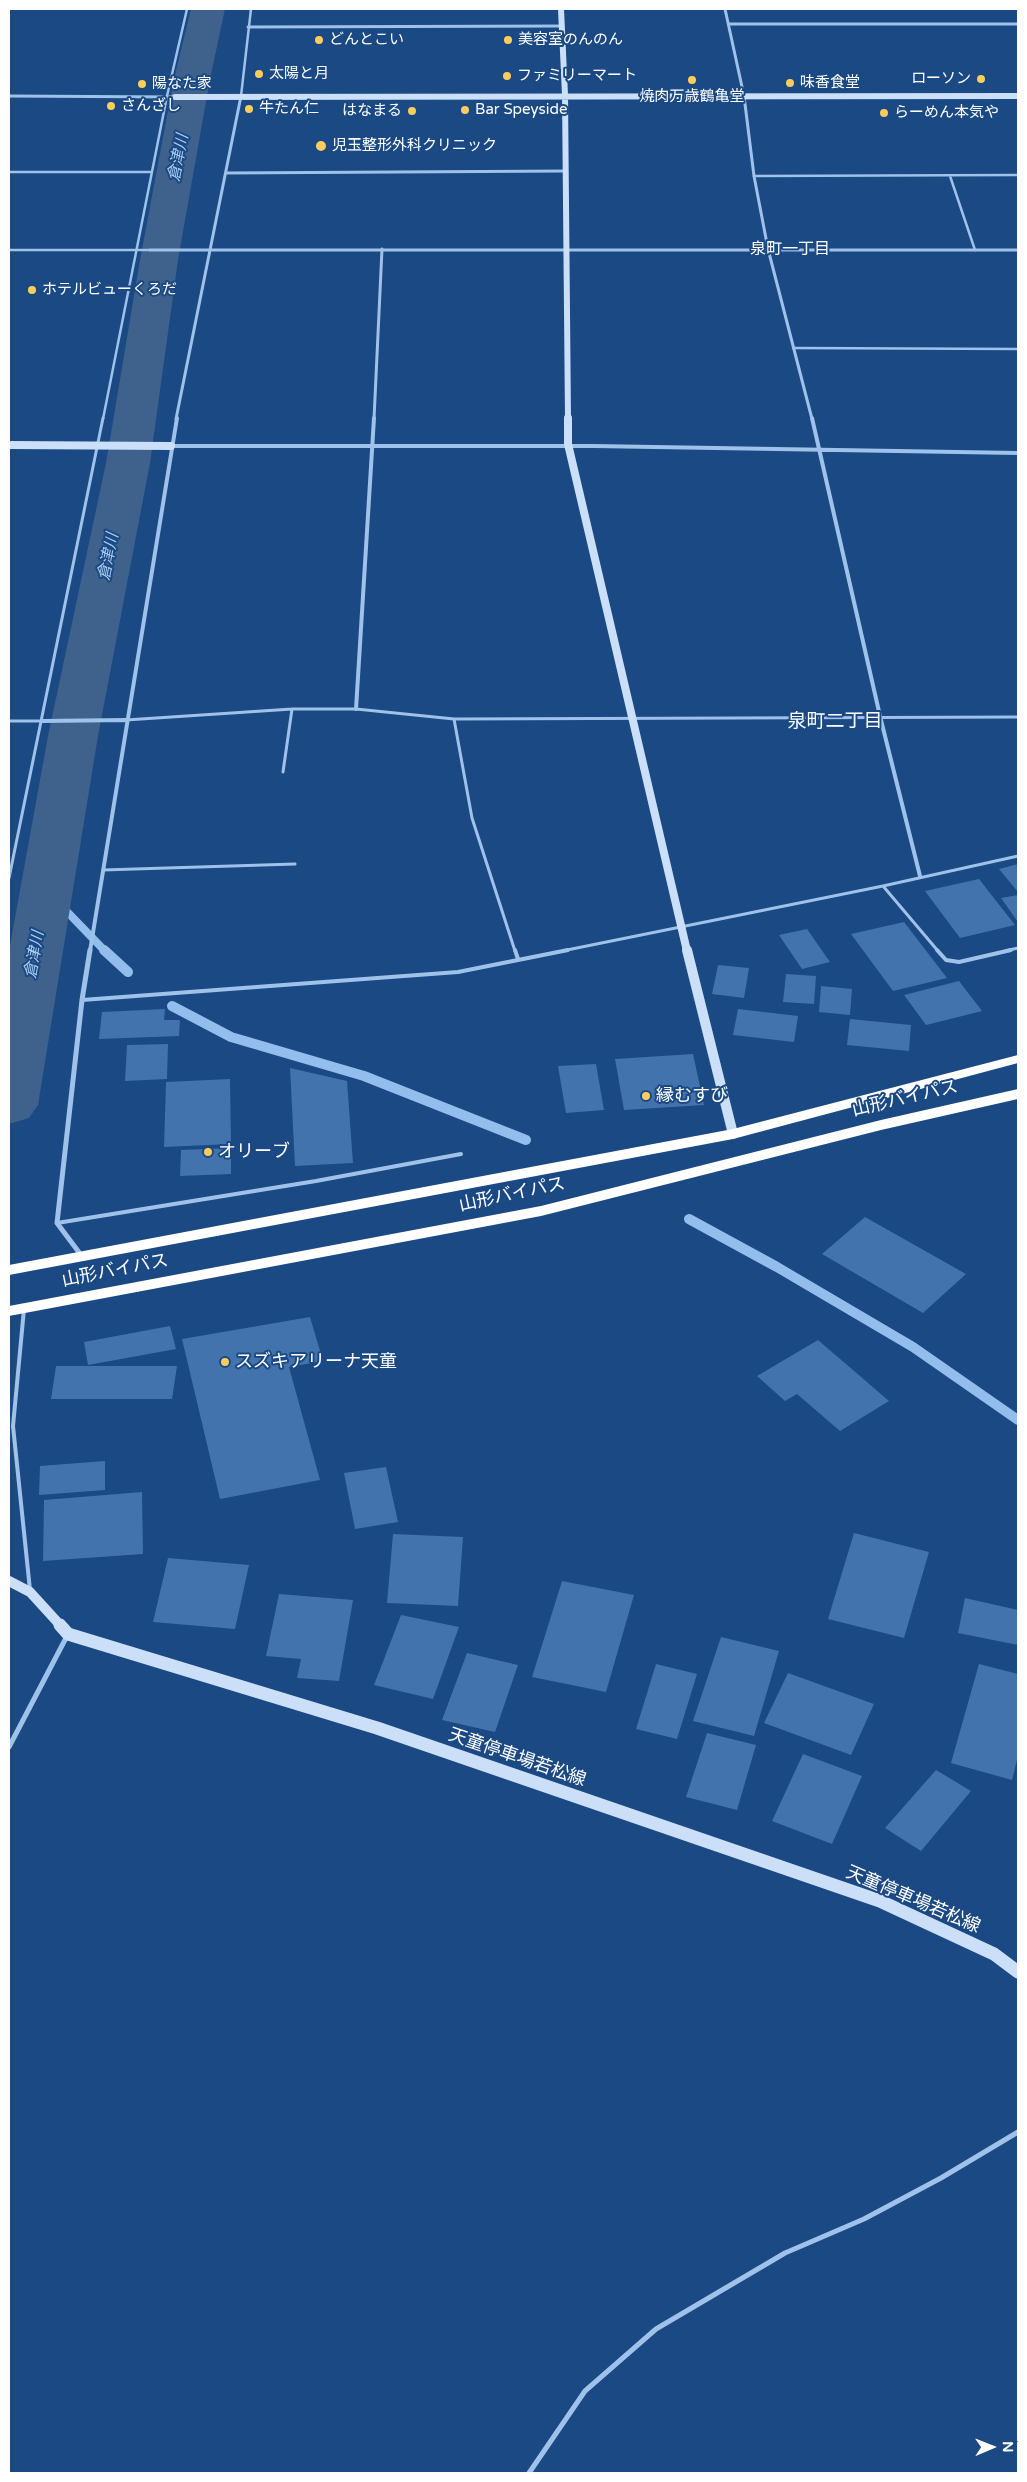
<!DOCTYPE html>
<meta charset="utf-8">
<style>
body{margin:0}
#map{position:relative;width:1027px;height:2482px;overflow:hidden;background:#1a4983;font-family:"Varela Round",sans-serif}
canvas{display:block}
.frame{position:absolute;inset:0;border:10px solid #fff;pointer-events:none}
.north{position:absolute;left:967px;top:2422px;width:50px;height:50px;-webkit-text-stroke:4px #1a4983;paint-order:stroke;rotate:89deg;font-size:14px;font-weight:700;line-height:20px;text-align:center;color:#fff}
.north::after{content:'';display:block;margin:auto;width:18px;height:22px;background:#fff;clip-path:polygon(50% 0,100% 100%,50% 72%,0 100%)}
</style>
<div id="map">
<canvas width="1027" height="2482"></canvas>
<div class="frame"></div>
<div class="north">N</div>
</div>
<script>
const ctx = document.querySelector('canvas').getContext('2d');
ctx.lineJoin = 'round';
function stroke(path, color, width, dash) { ctx.strokeStyle = color; ctx.lineWidth = width; ctx.lineCap = dash ? 'butt' : 'round'; ctx.setLineDash(dash || []); ctx.stroke(path); }
function paint(path, color) { ctx.fillStyle = color; ctx.fill(path, 'evenodd'); }
function drawText(font, color, halo, rows, align = 'center') {
  ctx.font = font + ' "Varela Round","Noto Sans JP",sans-serif'; ctx.lineWidth = 4; ctx.setLineDash([]); ctx.textBaseline = 'middle'; ctx.strokeStyle = halo; ctx.fillStyle = color; for (const [text, x, y, turn = 0] of rows) {
    ctx.save(); ctx.translate(x, y); ctx.rotate((+turn || 0) * Math.PI / 180); ctx.textAlign = isNaN(turn) ? turn : align; if (halo) ctx.strokeText(text, 0, 0); ctx.fillText(text, 0, 0); ctx.restore();
  }
}
const streamFar1 = new Path2D(`
 M48,892L105,951`);
const stream = new Path2D(`
 M104,950L128,972
 M172,1006L231,1037L364,1076L526,1140
 M689,1219L777,1267L913,1347L1018,1420`);
const river = new Path2D(`
 M191,9H225L210,79L178,260L150,463L98,736L38,1105L29,1118L9,1124V951L48,736L106,463L140,260L174,79Z`);
const building = new Path2D(`
 M1018,864V892L999,869Z
 M979,879L1015,925L960,938L925,891Z
 M1018,895V922L1001,898Z
 M904,922L947,978L893,991L851,934Z
 M807,929L830,962L802,969L779,935Z
 M718,965L749,968L744,998L712,994Z
 M786,974L816,976L814,1004L783,1002Z
 M959,981L982,1011L926,1025L904,995Z
 M821,986L852,989L850,1015L819,1012Z
 M165,1009L164,1020H180L179,1036L99,1039L102,1012Z
 M738,1009L798,1016L794,1042L733,1035Z
 M850,1019L911,1025L909,1051L847,1045Z
 M168,1044L167,1079L125,1081L127,1045Z
 M693,1054L704,1105L624,1110L615,1059Z
 M596,1064L604,1110L566,1113L558,1066Z
 M290,1068L347,1081L353,1163L295,1166Z
 M230,1079L231,1144L164,1147L166,1082Z
 M231,1148V1174L180,1176L181,1150Z
 M865,1217L966,1274L923,1313L822,1254Z
 M310,1317L323,1361L289,1367L320,1480L220,1499L182,1339Z
 M170,1326L176,1349L88,1365L84,1342Z
 M818,1340L889,1401L840,1431L797,1394L785,1401L757,1376Z
 M56,1366H177L172,1399H51Z
 M105,1461V1490L39,1495L40,1466Z
 M386,1467L398,1522L355,1529L344,1473Z
 M142,1492L143,1554L43,1561L44,1500Z
 M854,1533L929,1552L904,1638L828,1619Z
 M393,1534L463,1537L458,1606L387,1603Z
 M168,1558L249,1565L235,1629L153,1622Z
 M562,1581L634,1595L606,1692L532,1677Z
 M279,1594L353,1600L339,1681L297,1678L301,1659L266,1656Z
 M965,1598L1018,1610V1645L958,1633Z
 M401,1615L459,1627L433,1699L374,1685Z
 M721,1637L779,1651L754,1736L693,1721Z
 M467,1653L518,1665L495,1732L442,1720Z
 M656,1664L697,1674L677,1739L636,1729Z
 M979,1664L1018,1674V1756L1012,1780L951,1763Z
 M788,1673L874,1704L851,1755L764,1723Z
 M707,1733L756,1745L737,1810L686,1797Z
 M803,1754L862,1776L832,1844L772,1821Z
 M936,1770L971,1791L921,1851L885,1828Z`);
const laneFar3 = new Path2D(`
 M241,96L251,9
 M9,172H152
 M754,176L1018,175
 M950,176L975,250
 M9,250H150
 M793,348L1018,349
 M103,419L167,96L187,9`);
const laneFar2 = new Path2D(`
 M454,719L472,818L515,951
 M126,720L292,709H356L454,719L1018,717
 M9,721H42
 M283,772L292,709
 M103,870L295,864
 M9,878L103,418
 M883,886L938,951
 M562,951L883,886L1018,856
 M1005,951L1018,948`);
const laneFar1 = new Path2D(`
 M515,950L518,959
 M937,950L946,960L959,962L1011,950
 M82,1000L458,972L568,950
 M57,1223L316,1181L461,1154
 M24,1309L13,1426L30,1590`);
const lane = new Path2D(`
 M9,1747L67,1636
 M529,2473L585,2391L656,2329L785,2253L864,2219L941,2178L1018,2132`);
const streetFar2 = new Path2D(`
 M725,9L744,96L754,176L768,249L812,419
 M729,24H1018
 M248,27L562,26
 M9,96L175,97
 M226,173L566,171
 M150,250H1018
 M176,419L241,96
 M374,419L382,249`);
const streetFar1 = new Path2D(`
 M812,418L880,716L920,876
 M171,446H594L1018,453
 M356,709L374,418
 M42,721L126,720
 M90,951L177,418`);
const street = new Path2D(`
 M81,1255L57,1223L82,1000L90,950`);
const secondaryFar3 = new Path2D(`
 M561,9L565,95L568,419
 M175,97L1018,96`);
const secondaryFar2 = new Path2D(`
 M568,418V444L687,951
 M9,445L171,446`);
const secondaryFar1 = new Path2D(`
 M687,950L733,1134
 M9,1581L30,1592L61,1626`);
const secondary = new Path2D(`
 M60,1625L68,1634L377,1728L880,1901L994,1954L1018,1972`);
const highway = new Path2D(`
 M1018,1055V1063L733,1139L9,1275V1265L733,1129Z
 M1018,1089V1099L881,1130L541,1216L9,1316V1306L541,1206L881,1120Z`);
const markers = [
 [319,40,5,"#fdcd5b"],
 [508,40,5,"#fdcd5b"],
 [259,74,5,"#fdcd5b"],
 [507,76,5,"#fdcd5b"],
 [981,79,5,"#fdcd5b"],
 [692,80,5,"#fdcd5b"],
 [790,83,5,"#fdcd5b"],
 [142,84,5,"#fdcd5b"],
 [111,106,5,"#fdcd5b"],
 [249,109,5,"#fdcd5b"],
 [465,110,5,"#fdcd5b"],
 [412,111,5,"#fdcd5b"],
 [884,113,5,"#fdcd5b"],
 [321,146,6,"#fdcd5b"],
 [32,290,5,"#fdcd5b"],
 [646,1096,5,"#fdcd5b"],
 [208,1152,5,"#fdcd5b"],
 [225,1362,5,"#fdcd5b"]
];
const farPoinames = [
 ["どんとこい",329,40],
 ["美容室のんのん",518,40],
 ["太陽と月",269,74],
 ["ファミリーマート",517,76],
 ["ローソン",971,79,"right"],
 ["味香食堂",800,83],
 ["陽なた家",152,84],
 ["焼肉万歳鶴亀堂",692,97,"center"],
 ["さんざし",121,106],
 ["牛たん仁",259,109],
 ["Bar Speyside",475,110],
 ["はなまる",402,111,"right"],
 ["らーめん本気や",894,113],
 ["児玉整形外科クリニック",332,146],
 ["ホテルビューくろだ",42,290]
];
const farWaternames = [
 ["倉津川",179,158,-79],
 ["倉津川",109,557,-79],
 ["倉津川",35,955,-80]
];
const farNeighbourhoodnames = [
 ["泉町一丁目",790,250]
];
const poiNames = [
 ["縁むすび",656,1096],
 ["オリーブ",218,1152],
 ["スズキアリーナ天童",235,1362]
];
const streetNames = [
 ["山形バイパス",905,1099,-13],
 ["山形バイパス",512,1195,-12],
 ["山形バイパス",115,1271,-11],
 ["天童停車場若松線",517,1758,19],
 ["天童停車場若松線",913,1900,23]
];
const neighbourhoodNames = [
 ["泉町二丁目",835,722]
];
stroke(streamFar1, '#92bded', 8);
stroke(stream, '#92bded', 10);
paint(river, '#3f628c');
paint(building, '#4373ac');
stroke(laneFar3, '#9fc2eb', 2.5);
stroke(laneFar2, '#9fc2eb', 3);
stroke(laneFar1, '#9fc2eb', 4);
stroke(lane, '#9fc2eb', 5);
stroke(streetFar2, '#9fc2eb', 3);
stroke(streetFar1, '#9fc2eb', 4);
stroke(street, '#9fc2eb', 5);
stroke(secondaryFar3, '#cbdff8', 6);
stroke(secondaryFar2, '#cbdff8', 8);
stroke(secondaryFar1, '#cbdff8', 10);
stroke(secondary, '#cbdff8', 13);
paint(highway, '#fff');
for (const [x, y, r, color] of markers) { const dot = new Path2D(); dot.arc(x, y, r, 0, 2 * Math.PI); ctx.fillStyle = color; ctx.fill(dot); stroke(dot, '#1a4983', 2); }
drawText('15px', '#fff', '#1a4983', farPoinames, 'left');
drawText('italic 16px', '#abccf2', '#1a4983', farWaternames);
drawText('16px', '#fff', '#1a4983', farNeighbourhoodnames);
drawText('18px', '#fff', '#1a4983', poiNames, 'left');
drawText('18px', '#fff', '#1a4983', streetNames);
drawText('19px', '#fff', '#1a4983', neighbourhoodNames);
</script>
